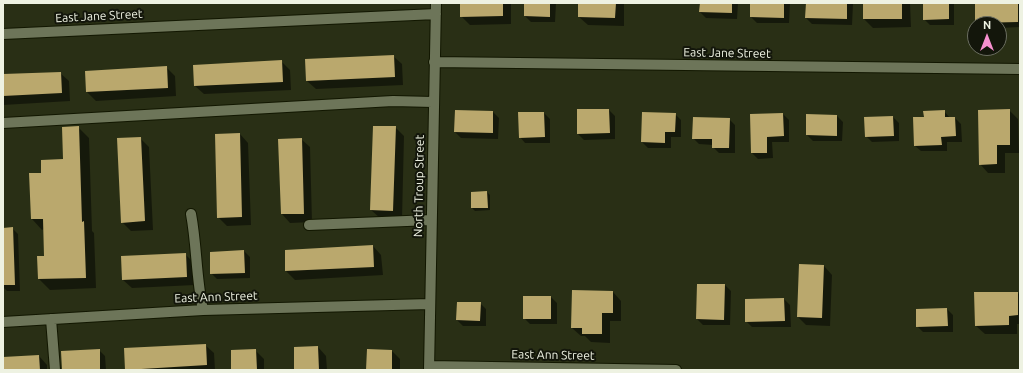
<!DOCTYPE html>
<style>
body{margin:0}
#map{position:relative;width:1023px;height:373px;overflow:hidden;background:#292f15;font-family:Ubuntu,sans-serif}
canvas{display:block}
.frame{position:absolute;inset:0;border:4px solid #eef2e2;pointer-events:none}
.north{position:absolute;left:967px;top:16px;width:40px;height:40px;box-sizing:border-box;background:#13160b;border:1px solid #6b6e61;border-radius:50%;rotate:0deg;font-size:11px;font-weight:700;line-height:16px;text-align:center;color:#eef2e2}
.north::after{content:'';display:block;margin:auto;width:14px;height:18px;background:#f690cf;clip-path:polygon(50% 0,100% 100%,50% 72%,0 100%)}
</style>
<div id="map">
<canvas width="1023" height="373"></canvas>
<div class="frame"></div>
<div class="north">N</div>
</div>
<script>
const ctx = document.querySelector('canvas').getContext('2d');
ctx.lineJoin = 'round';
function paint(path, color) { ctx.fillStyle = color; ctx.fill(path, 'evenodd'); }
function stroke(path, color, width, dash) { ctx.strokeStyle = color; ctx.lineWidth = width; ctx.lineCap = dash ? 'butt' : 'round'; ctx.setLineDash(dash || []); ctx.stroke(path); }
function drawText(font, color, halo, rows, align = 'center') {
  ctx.font = font + ' Ubuntu,sans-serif'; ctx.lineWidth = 4; ctx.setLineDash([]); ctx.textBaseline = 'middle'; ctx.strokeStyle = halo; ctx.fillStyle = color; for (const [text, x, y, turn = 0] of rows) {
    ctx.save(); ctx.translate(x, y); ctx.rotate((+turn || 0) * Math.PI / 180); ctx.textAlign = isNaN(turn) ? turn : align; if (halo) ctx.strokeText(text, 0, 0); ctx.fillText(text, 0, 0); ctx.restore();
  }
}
const shadow = new Path2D(`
 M461,3H511V24L470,25L461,16Z
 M525,3H556L555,22H531L525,16Z
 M579,3H624V26L588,25L579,17Z
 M701,3H738L737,19L706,18L700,12Z
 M751,3H790L789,23H757L751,17Z
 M807,3H851L853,4L852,25L812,24L806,18Z
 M864,3H910L911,27L873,28L864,19Z
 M924,3H954V25H930L924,19Z
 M976,3H1019L1020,27L999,28V24H978L976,22Z
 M393,56L402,64L403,85L316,89L307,81Z
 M281,61L290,70L291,90L204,94L195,86Z
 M166,67L175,76L176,96L96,101L87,92L86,72Z
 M60,73L69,81L70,101L3,105V75Z
 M609,110L615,116V139L584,140L578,134Z
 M1009,110L1018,119L1019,153H1005V173H988L980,164Z
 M944,111L950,118H955L961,124L962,142H947V151H921L915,146L925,118Z
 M493,112L499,118L498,139L461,138L455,132Z
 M544,113L550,119V143H525L520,137Z
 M675,114L681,120V137H671V148H648L642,142Z
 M783,114L789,120V142H772L773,158L758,159L752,153L751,115Z
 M837,116L843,122L842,141H813L807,135Z
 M893,117L899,123V141L872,142L866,136Z
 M729,119L735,125V153H719L713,147V145L699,144L693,138Z
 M78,127L89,138L92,231L94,233L96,288L50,290L39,279L38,257H45L44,229L42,230L32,219L42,174L64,160Z
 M395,127L404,136L402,219L380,218L371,210Z
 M240,134L248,143L251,225L227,226L218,217Z
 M140,138L149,147L153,230L131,231L122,222Z
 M301,139L310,147L312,222L290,223L282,214L279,140Z
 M487,192L490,195V210L475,211L472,208Z
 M12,228L18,234L20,291H7L3,287V229Z
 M373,246L381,255L383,275L295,280L286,271Z
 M244,251L250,257V278L217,279L211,273Z
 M185,254L194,263L195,285L132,288L123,280Z
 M824,266L832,275L830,326L806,325L798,317Z
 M725,285L731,291L730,325H703L697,319Z
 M613,292L621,301V321H610V343L591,342L585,336H581L572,328Z
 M1018,293L1020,295V324H1017V334H985L976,326Z
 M524,297H551L557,303V324H530L524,318Z
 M784,299L790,305L791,327H752L746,321V300Z
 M480,303L486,309V326H463L457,320Z
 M947,309L953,315V332H923L917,326Z
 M205,345L214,353L215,370L126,369Z
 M318,347L326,356L327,370H295Z
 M99,350L105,356L106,370H63Z
 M255,350L264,359V370H232Z
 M392,351L400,359V370H367Z
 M39,356L47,365V370H3V358Z`);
const building = new Path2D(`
 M460,3H503V16L460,17Z
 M524,3H550V17L524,16Z
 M578,3H616L615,18L578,17Z
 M700,3H732V13L699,12Z
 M750,3H784V18L750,17Z
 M806,3H847V19L805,18Z
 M863,3H902V19H863Z
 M923,3H949V19L923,20Z
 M975,3H1018V22L975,23Z
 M394,55L395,77L306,81L305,59Z
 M282,60L283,82L194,86L193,65Z
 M167,66L168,88L86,92L85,71Z
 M61,72L62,93L3,96V74Z
 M577,109H609L610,133L577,134Z
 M1010,109V145H997V164L979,165L978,110Z
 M455,110L493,111V133L454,132Z
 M945,110V117H955L956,136L941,137L942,145L914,146L913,117H924L923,111Z
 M518,112H544L545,137L519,138Z
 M642,112L676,113L675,132H665V143L641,142Z
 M783,113L784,136L767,137V153H751L750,114Z
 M806,114L837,115V136L806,135Z
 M893,116L894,136L865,137L864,117Z
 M693,117L730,118L729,148H712V139H692Z
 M79,126L82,222L84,221L86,278L38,279L37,256H44L43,219H31L29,173H41V160L63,159L62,127Z
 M373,126H396L393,211L370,210Z
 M240,133L242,217L217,218L215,134Z
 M141,137L145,221L121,223L117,138Z
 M302,138L304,214H281L278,139Z
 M487,191L488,208H471V192Z
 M13,227L15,285H3V228Z
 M373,245L374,267L285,271V250Z
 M244,250L245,273L210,274V252Z
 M186,253L187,277L122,280L121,256Z
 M799,264L824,265L822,318L797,317Z
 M697,284H725L724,320L696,319Z
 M572,290L613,291V313H602V334H582V328H571Z
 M974,292H1018V315L1009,316V325L975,326Z
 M523,296H551V319H523Z
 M784,298L785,321L745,322V299Z
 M457,302H481L480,321L456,320Z
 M947,308L948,326L916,327V309Z
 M206,344L207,365L125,370L124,348Z
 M318,346L319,370H294V347Z
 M100,349V370H62L61,351Z
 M256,349L257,370H231V350Z
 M367,349L392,350V370H366Z
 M39,355L40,370H3V357Z`);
const minor = new Path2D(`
 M3,34L436,14
 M434,62L1020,69
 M3,123L393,101L433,102
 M191,214C197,246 196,278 203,310
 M309,225L431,220
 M51,319L55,370
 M3,322L203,310L430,304
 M429,366L676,370
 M429,370L436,3`);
const streetNames = [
 ["East Jane Street",99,16,-3],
 ["East Jane Street",727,53,1],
 ["North Troup Street",419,186,-89],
 ["East Ann Street",216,297,-2],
 ["East Ann Street",553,355,1]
];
paint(shadow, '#0007');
paint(building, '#baa86d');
stroke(minor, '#121701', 12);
stroke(minor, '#6d7559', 10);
drawText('12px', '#eef2e2', '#13160b', streetNames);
</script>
